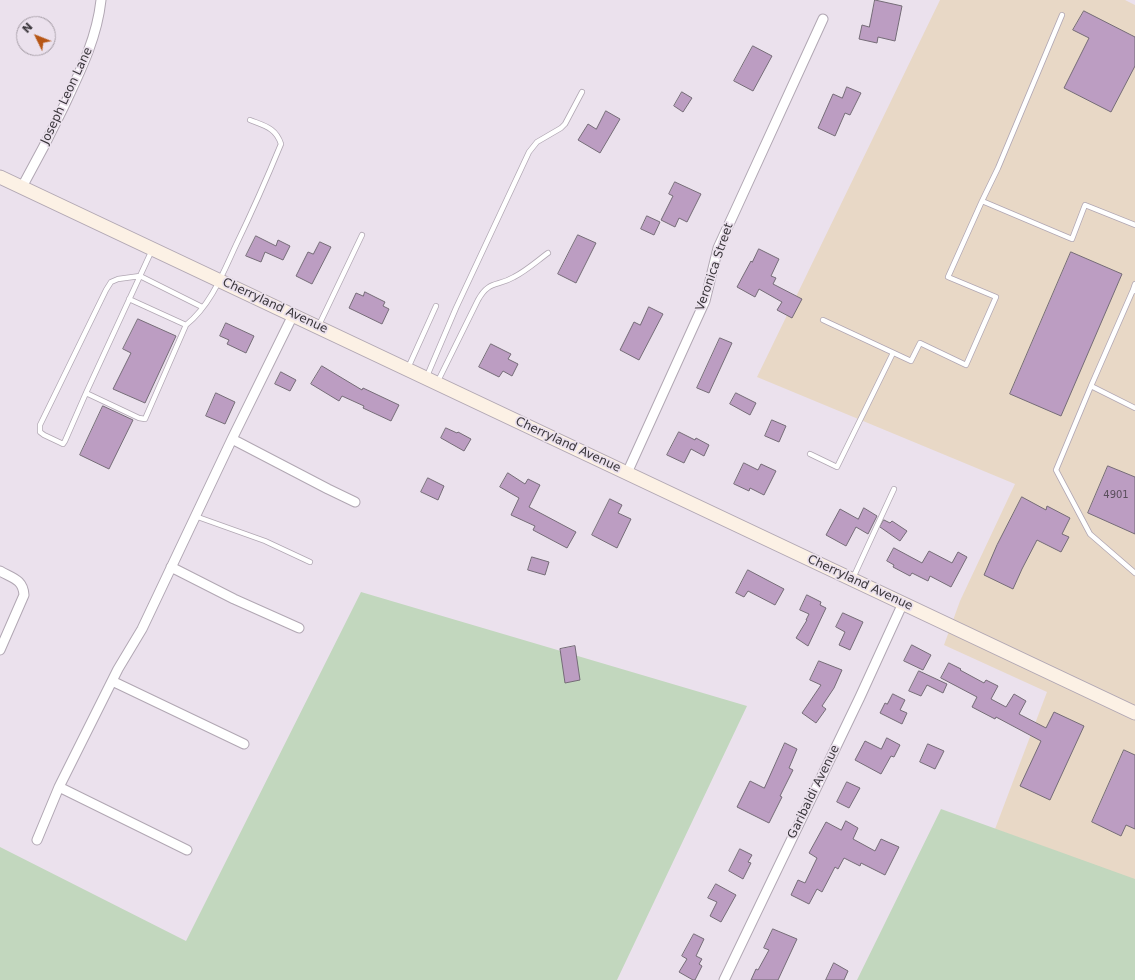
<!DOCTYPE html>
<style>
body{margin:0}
#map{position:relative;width:1135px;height:980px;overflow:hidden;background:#ebe1ed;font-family:"DejaVu Sans",sans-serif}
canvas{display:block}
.north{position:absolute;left:16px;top:16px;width:40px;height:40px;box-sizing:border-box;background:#ebe1ed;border:1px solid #a49ca5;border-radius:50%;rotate:313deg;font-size:11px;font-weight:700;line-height:16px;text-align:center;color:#39353a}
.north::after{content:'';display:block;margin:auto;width:14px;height:18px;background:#b75615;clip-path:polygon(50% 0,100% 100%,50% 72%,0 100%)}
</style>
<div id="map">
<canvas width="1135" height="980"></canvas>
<div class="north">N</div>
</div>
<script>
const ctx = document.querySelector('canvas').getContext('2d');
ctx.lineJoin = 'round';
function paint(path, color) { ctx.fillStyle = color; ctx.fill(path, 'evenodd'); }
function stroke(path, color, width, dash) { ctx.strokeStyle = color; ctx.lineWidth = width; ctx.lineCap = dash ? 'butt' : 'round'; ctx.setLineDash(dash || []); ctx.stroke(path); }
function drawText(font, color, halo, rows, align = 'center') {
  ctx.font = font + ' "DejaVu Sans",sans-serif'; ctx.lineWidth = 3.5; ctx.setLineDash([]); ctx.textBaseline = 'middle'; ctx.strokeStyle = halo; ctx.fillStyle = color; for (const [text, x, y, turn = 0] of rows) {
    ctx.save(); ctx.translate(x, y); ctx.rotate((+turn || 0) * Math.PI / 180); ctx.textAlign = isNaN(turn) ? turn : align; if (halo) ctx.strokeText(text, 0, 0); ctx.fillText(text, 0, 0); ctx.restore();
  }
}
const industrial = new Path2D(`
 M940,0H1125L1135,5V880L995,829L1047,692L944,645L960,601L1015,484L757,377Z`);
const green = new Path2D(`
 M361,592L747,706L617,980H0V847L186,941Z
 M941,809L1135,879V980H857Z`);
const building = new Path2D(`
 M875,0L902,6L895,41L878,37L877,43L859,39L862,25L869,27Z
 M1084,11L1135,37V66L1111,112L1064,88L1089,38L1073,30Z
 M753,46L772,56L753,91L734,81Z
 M847,87L861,93L850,115L845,113L835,136L818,128L833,94L842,98Z
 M682,92L692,98L683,112L674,106Z
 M606,111L620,119L600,153L578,140L588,124L596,129Z
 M675,182L701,194L687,222L679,218L675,227L661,220L673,196L669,194Z
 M647,216L660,222L654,235L641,229Z
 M578,235L596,243L576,283L558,274Z
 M256,236L276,246L278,240L290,246L283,260L265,252L261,262L246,256Z
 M320,242L331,247L312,284L296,276L308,252L313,254Z
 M759,249L779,259L771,276L776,278L773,284L802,299L792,318L777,310L782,302L759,289L755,297L737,287L751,261L752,262Z
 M1071,252L1122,274L1061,416L1010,394Z
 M365,292L385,302L383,306L389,309L382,324L349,308L356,293L363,296Z
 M649,307L663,314L639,360L620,350L634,322L640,325Z
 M138,319L176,336L145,403L113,389L131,353L123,349Z
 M226,323L254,336L246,353L227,344L229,340L220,336Z
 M720,338L732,343L709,393L697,388Z
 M491,344L511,354L508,359L518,364L512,376L503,371L499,377L479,367Z
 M322,366L362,390L363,388L399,405L391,421L363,408L364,406L342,396L339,401L311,384Z
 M281,372L296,380L290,391L275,384Z
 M216,393L235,402L225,424L206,416Z
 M736,393L756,403L750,415L730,404Z
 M103,406L133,420L109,469L80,455Z
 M772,420L786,426L779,442L765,436Z
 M446,428L457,433L458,432L471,439L464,451L441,438Z
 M679,432L695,440L696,438L709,445L704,456L691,449L684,463L667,455Z
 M744,463L758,470L761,464L776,471L764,495L750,488L749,491L734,484Z
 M1108,466L1135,477V534L1088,513Z
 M508,473L525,484L528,479L540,485L529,507L576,532L567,548L533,530L535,526L511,515L519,498L500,487Z
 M428,478L444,486L438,500L421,492Z
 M1022,497L1046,510L1047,506L1070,518L1062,534L1069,537L1061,552L1037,540L1022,569L1013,589L984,575L997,545Z
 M610,499L622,505L618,513L631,519L617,548L592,535Z
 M864,508L877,516L868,534L856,527L846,546L826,535L840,509L858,519Z
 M884,520L890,523L892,521L907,531L900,541L880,527Z
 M894,548L922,563L929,551L952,563L958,552L967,557L951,587L930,576L928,581L912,573L910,576L893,567L894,565L887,561Z
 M532,557L549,562L545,575L528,570Z
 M748,570L784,589L775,605L748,591L744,597L736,593Z
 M807,595L821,602L820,605L826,608L808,646L796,638L807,620H806L809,614L800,610Z
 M843,613L863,622L850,650L839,645L845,632L836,627Z
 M912,645L931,655L923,670L904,661Z
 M575,646L580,680L565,683L560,649Z
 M819,661L842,670L834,688L822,706L826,709L816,723L802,713L821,685L810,680Z
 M949,663L961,669L960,670L984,683L986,680L998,686L991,699L1006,707L1014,694L1026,701L1019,714L1046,728L1054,712L1084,726L1050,800L1020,786L1041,741L996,717L995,719L972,707L977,697L941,678Z
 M919,671L947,684L943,693L927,685L921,696L909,691Z
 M893,694L905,700L900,710L907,713L902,724L880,713L885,703L887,704Z
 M887,738L900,745L894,757L891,756L881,774L855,760L865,741L881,749Z
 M785,743L797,749L789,768L793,770L780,796L782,797L769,823L737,807L750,781L764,788Z
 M928,744L944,751L935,769L920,762Z
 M1124,750L1135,755V829L1126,825L1121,836L1092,822Z
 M847,782L860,788L849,808L837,802Z
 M846,821L858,828L853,839L875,851L881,839L899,847L885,875L861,863L860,866L844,858L838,869L835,867L822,892L817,889L809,904L791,895L798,880L805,883L817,858L809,853L826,822L841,830Z
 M740,849L752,855L748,862L751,863L743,879L729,871Z
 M716,884L736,895L721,922L710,916L717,902L708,898Z
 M773,929L797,939L778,980H751L756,969L758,970L769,950L764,948Z
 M694,934L704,939L696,956L702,959L699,964L702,966L695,980H693L679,972L687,959L682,956Z
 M834,963L848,971L844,980H826Z`);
const lane = new Path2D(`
 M982,201L998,168L1062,15
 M152,250L86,393L65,441L63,444L61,443L44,435L40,432V425L106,290L111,282L118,279L140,276L202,307
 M1133,290L1135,284
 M1135,291L1133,290L1091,386L1135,408
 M129,299L186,325
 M823,320L911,361L920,343L966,365L996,297L948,277L982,201L1072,239L1085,205L1135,225
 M319,325L362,235
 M408,368L436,306
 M427,376L456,308L529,152L537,142L561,128L565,124L582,92
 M437,383L478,300C489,280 497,287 514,277C526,271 537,261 548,253
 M1091,386L1056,470L1090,534L1135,573
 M86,393L139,418L145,419L186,325C211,305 223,273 236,245C252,212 267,178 281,144C276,128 265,126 250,120
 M810,454L837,467L893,353
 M195,516L265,541L310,562
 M853,578L894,489`);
const street = new Path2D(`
 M22,187C37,160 51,133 64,106C80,72 97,38 101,0
 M232,439L328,489L355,502
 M627,473L705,301L718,248L736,209L823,19
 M171,567L234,599L299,628
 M0,571C12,578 23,579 24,595L0,650
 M112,681L244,744
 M59,787L187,850
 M37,840L59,787L118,669L142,629L232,439L293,315
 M724,980L860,697L903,603`);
const secondary = new Path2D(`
 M0,177L1135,713`);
const numberNames = [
 ["4901",1116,495]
];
const streetNames = [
 ["Joseph Leon Lane",67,96,-65],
 ["Veronica Street",715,267,-71],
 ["Cherryland Avenue",275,306,25],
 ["Cherryland Avenue",568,445,25],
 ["Cherryland Avenue",860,583,25],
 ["Garibaldi Avenue",814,792,-64]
];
paint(industrial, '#e8d8c6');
paint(green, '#c2d7be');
paint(building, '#bc9dc2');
stroke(building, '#756c77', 1);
stroke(lane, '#b1a7b3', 6);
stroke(street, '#b1a7b3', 11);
stroke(secondary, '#b1a7b3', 15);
stroke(lane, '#fff', 4.5);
stroke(street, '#fff', 9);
stroke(secondary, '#fcf1e5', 13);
drawText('10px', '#5a4f5c', null, numberNames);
drawText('12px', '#39353a', '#ebe1ed', streetNames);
</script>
